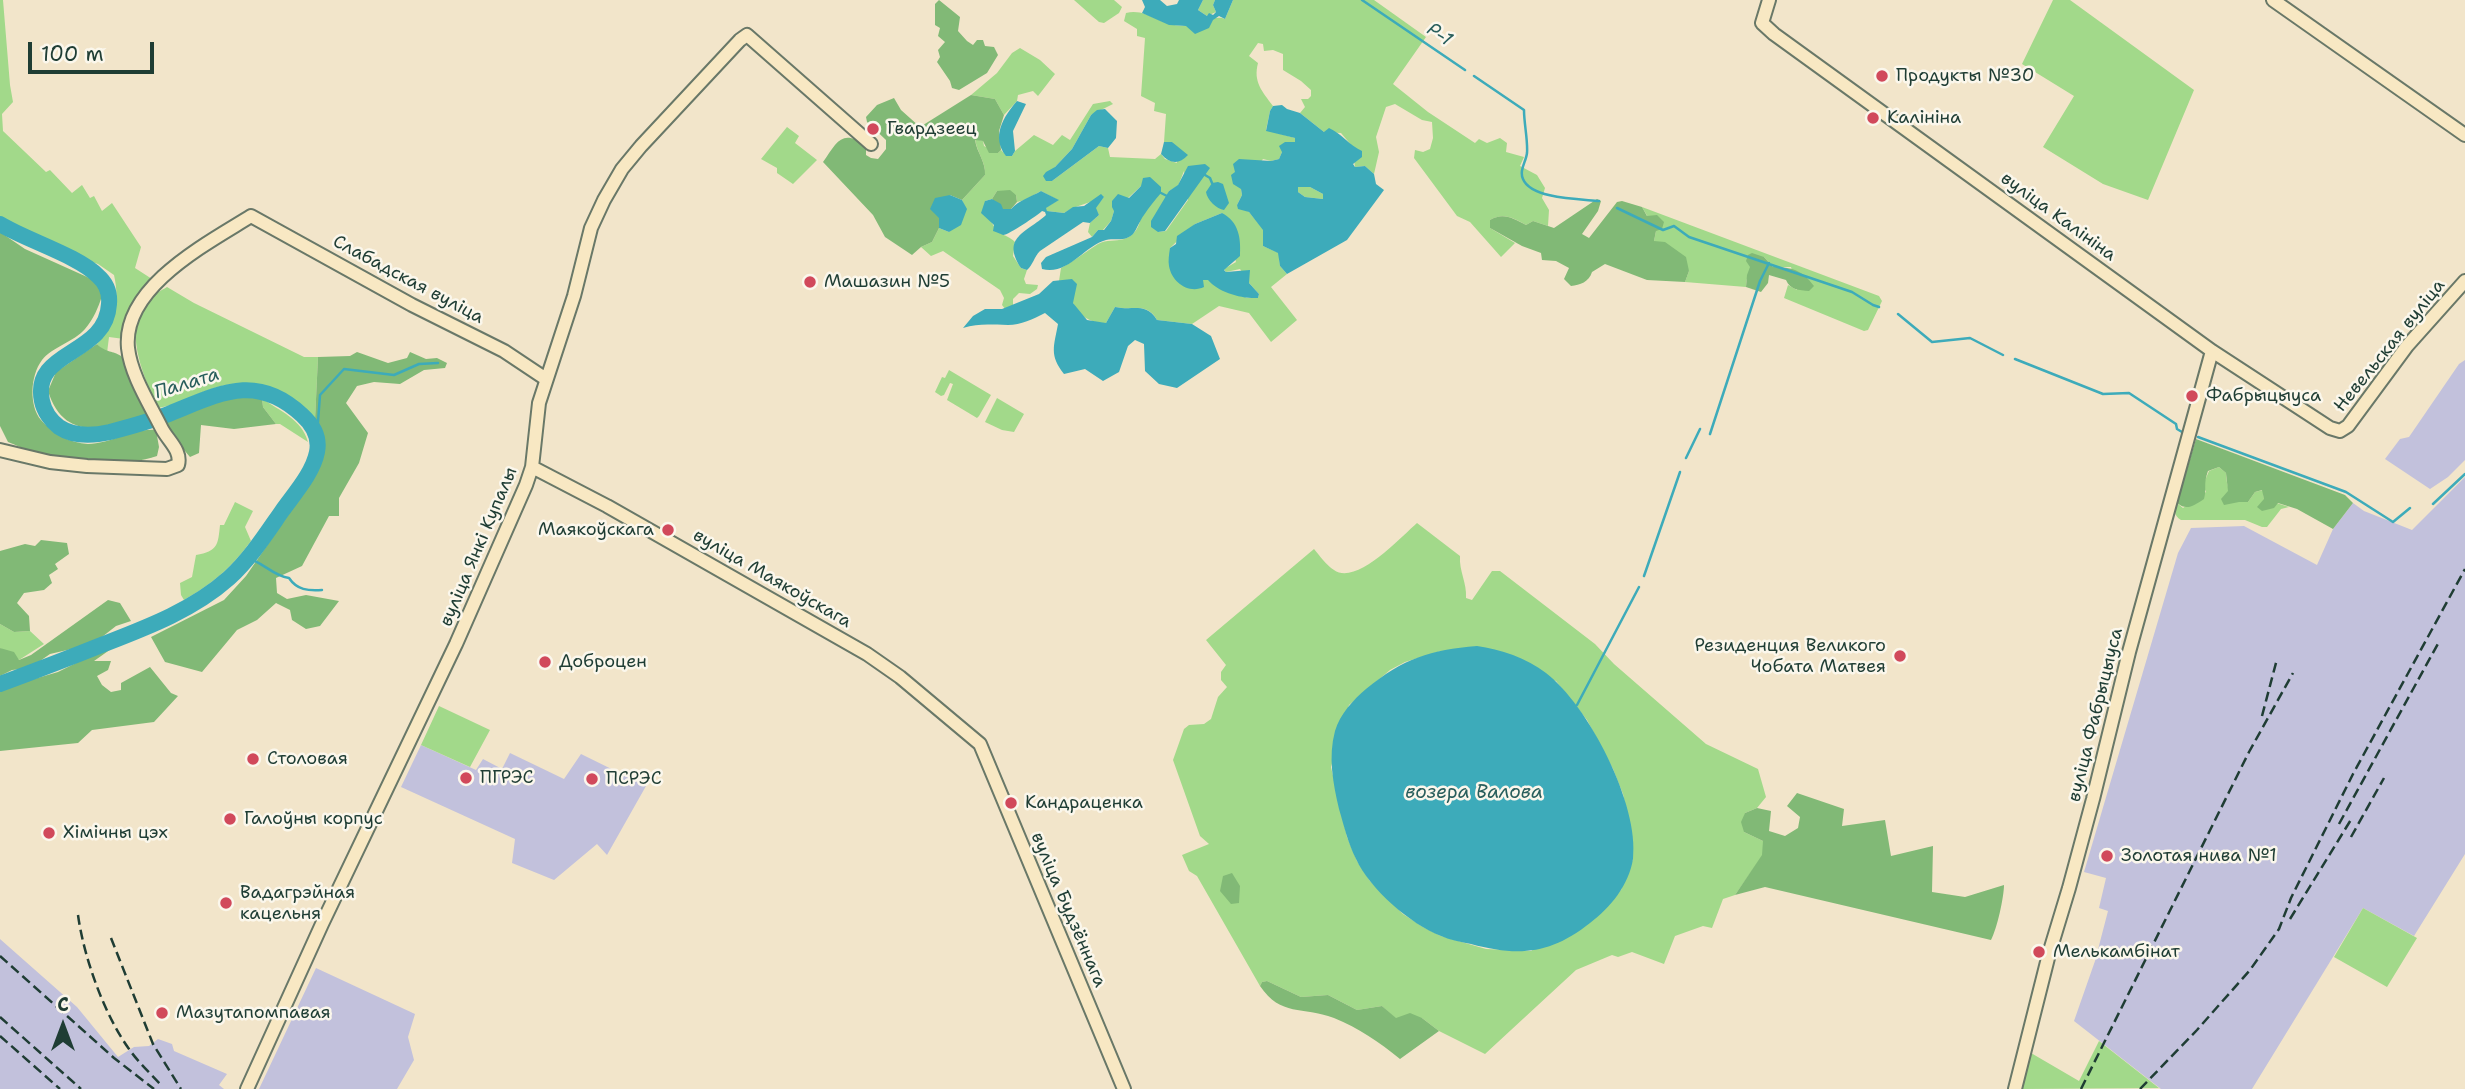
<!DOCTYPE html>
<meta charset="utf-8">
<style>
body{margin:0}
#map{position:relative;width:2465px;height:1089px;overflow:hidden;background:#f2e5ca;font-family:"Shantell Sans",sans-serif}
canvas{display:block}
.north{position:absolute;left:28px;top:991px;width:70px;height:70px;-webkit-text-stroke:5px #fbf7ec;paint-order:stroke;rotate:0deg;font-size:19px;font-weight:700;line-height:28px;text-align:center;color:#1f3d34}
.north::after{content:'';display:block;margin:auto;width:24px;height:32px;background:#1f3d34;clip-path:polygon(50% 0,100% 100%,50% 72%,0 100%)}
.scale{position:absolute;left:28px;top:42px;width:126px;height:32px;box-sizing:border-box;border:4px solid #1f3d34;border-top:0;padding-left:9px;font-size:21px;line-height:24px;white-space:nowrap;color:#1f3d34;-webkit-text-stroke:5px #fbf7ec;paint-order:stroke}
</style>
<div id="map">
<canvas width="2465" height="1089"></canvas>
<div class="north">С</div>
<div class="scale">100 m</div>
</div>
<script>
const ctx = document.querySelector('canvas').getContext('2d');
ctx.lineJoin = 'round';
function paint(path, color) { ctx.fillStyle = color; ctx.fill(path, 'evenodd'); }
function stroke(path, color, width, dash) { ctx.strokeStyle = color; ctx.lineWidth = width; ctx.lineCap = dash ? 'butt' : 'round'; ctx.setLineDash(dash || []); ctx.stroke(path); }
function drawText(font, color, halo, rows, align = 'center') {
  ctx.font = font + ' "Shantell Sans",sans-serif'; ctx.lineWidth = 5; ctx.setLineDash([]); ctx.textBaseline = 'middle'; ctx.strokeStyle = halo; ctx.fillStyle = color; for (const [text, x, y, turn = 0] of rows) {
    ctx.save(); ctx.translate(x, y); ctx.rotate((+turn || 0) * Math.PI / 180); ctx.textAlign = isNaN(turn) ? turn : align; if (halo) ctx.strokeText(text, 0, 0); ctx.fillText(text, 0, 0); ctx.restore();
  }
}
const industrial = new Path2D(`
 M2465,360V460L2448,477L2430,489L2385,459L2400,439L2409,437L2459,364Z
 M2465,477V854L2414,936L2363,908L2252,1089H2161L2074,1021L2095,961L2108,911L2099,908L2106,878L2084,872L2178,553L2191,528L2244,526L2317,565L2333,529L2353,503L2364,511L2412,530Z
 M421,745L476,770L483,759L502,769L510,753L564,779L581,754L646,786L607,855L597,844L554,880L512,863L515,839L401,787Z
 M0,939L77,1007L118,1057L134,1047L149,1046L158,1039L172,1044L174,1051L227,1074L219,1085L224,1089H0Z
 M316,968L415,1014L408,1037L414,1060L397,1089H259Z`);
const green = new Path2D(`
 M0,0H3L10,85L13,102L2,114L3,131L46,172L50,170L72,193L82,185L90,198L94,196L102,211L112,203L141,247L135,268L152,279L141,294L124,339L109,337L107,353L97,344C115,323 120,302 114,275L98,264L80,258L0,217Z
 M1074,0H1114L1122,7L1119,13L1104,23L1099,22Z
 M1203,0H1215L1213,5L1216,12L1207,16L1198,10Z
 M1233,0H1374L1426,37L1393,84L1428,112L1475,143L1479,139L1487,143L1500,138L1507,143L1506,152L1524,157L1520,166L1537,175L1545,188L1542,198L1549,210L1548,226L1533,221L1526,225C1514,218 1503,212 1490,220V228L1515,243L1501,257L1470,222L1457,216L1414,158L1415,150L1423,152L1430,149L1433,138L1432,122L1422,120L1395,104L1386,107L1376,137L1379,152L1374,174L1365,166L1355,167L1352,146L1341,133L1324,132L1300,113L1305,107L1301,99H1308L1311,96V90L1301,81L1283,70V54L1273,50L1264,51L1263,44L1258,43L1249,56L1258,63C1253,82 1262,91 1273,106L1270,111L1266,130L1295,138V142L1282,152L1279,159L1271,161L1263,159L1241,189L1242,195L1237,205L1249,212L1264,230L1263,246L1279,253L1280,266L1287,274L1271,287L1297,320L1271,342L1249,313L1219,306L1192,324L1157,320C1147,302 1134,311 1115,307L1106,323C1093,324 1078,316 1073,303C1070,297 1072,286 1072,280L1059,281L1061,268C1074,261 1085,252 1098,244C1107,239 1115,242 1124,239C1146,232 1142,203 1141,186L1114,211L1111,221L1103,230H1098L1092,237L1088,232L1090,223L1099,215L1095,208L1104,197C1091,203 1076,205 1064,213L1047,211L1045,208L1058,200L1041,191L1025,200L1017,202L1016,195L997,191L992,199L985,201C988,212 990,225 1000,233C1005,236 1010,237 1015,242L1013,256L1021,268L1027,270L1024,279L1026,284L1038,285L1037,289L1030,294L1019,293L1013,299V306L1006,310L1002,305L1004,298L1000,290L943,251L931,256L921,247L932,242L939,228L949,232L966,209L962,200L985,175C986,162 977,153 975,139L983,141L984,146L998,153L1001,150L1007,156H1012L1015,151L1034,135L1053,145L1062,135L1070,140L1093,104L1110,101L1113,104L1091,115L1072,149L1055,167L1052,181L1099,146L1108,148L1110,157L1155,159L1161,154L1165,159L1177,163L1172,142H1164L1166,114L1154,111L1155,103L1141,96L1145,38L1137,36V29L1124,21L1126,13C1148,8 1159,26 1183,26C1197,26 1214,14 1225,19ZM1184,171L1188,200L1166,231L1158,232L1169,191L1178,186ZM1222,213L1236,262L1224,269L1226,272L1240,269L1249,283L1259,294L1258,298H1247L1208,279L1203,280L1170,248L1195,224Z
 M2053,0H2070L2194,90L2148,200L2103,184L2043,147L2074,96L2022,64Z
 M1020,48L1040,60L1055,74L1038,96L1033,91L1018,95L1017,101L1004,115L995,99L971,95L997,73L1012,53Z
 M787,127L799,136L795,143L817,160L793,184L777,173V168L761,159Z
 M1298,186L1310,187L1323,194V199L1305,197L1298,192Z
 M1642,207L1879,296L1882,301L1868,330L1864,331L1784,298L1788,285L1797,290L1791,267H1773L1764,257C1751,267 1747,271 1746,287L1685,282L1689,271L1654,241L1656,231Z
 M167,287L194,303L304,357H318L315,420C270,387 254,371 198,394C185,399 170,407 157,408C145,377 121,329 148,299C153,294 161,291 167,287Z
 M949,370L991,395L979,416L977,418L947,400L953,384L950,383L944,395L941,396L935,392L942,377L945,378Z
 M262,398C279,411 302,419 308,442L280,424H276L263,407Z
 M997,398L1024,414L1014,432L1002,430L985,422Z
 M2219,467L2226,473C2227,489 2230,501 2248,502L2255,492L2263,490L2264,499L2289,507L2281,509L2267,527H2262L2245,520H2181C2173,515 2175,511 2177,503L2183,508L2206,492L2203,485L2209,471Z
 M235,502L253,511L245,527L251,541C230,569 213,583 184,600L181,595L180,583L192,577L196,555C218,551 218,545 220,525H224Z
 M1417,523L1460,556C1459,572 1467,582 1466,598L1472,600L1492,571H1500L1595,644L1614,664L1706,744L1758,769L1766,797L1757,808L1745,813L1744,832L1763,841V855L1735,895L1723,899L1712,928L1703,926L1675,936L1664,964L1632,952L1618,957L1612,955L1576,970L1485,1054L1439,1031L1422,1018L1396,1019L1382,1006L1357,1010L1328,995L1301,997L1267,981L1262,982L1260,986L1197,876L1189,871L1182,855L1209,844L1200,836L1173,760L1184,729L1189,725L1204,724L1211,719L1218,697L1227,687L1221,680V672L1226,665L1206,640L1314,549C1320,556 1326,565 1334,570C1356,586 1400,538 1417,523ZM1441,651L1556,681L1587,720L1613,769L1623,794L1633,842V859L1621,890L1531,951L1486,949L1441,936L1423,927L1403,914L1370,881L1357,861L1347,837L1331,767L1349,705L1390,670L1405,662Z
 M0,624L14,632L30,631L44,644L19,660L0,648Z
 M439,706L490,730L470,767L421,745Z
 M2363,908L2417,938L2387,987L2334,957Z
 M2099,1041L2159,1088L2022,1089L2031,1053L2079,1081Z`);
const forest = new Path2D(`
 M939,0L960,17L958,31L967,41L973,45L977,40H983L985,46L994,47L998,55L987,73L959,90L952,88L950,81L937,62L940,57L938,50L945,42L938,36L940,28L935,25V4Z
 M971,95L995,99L1004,115L999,131L1001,150L998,153H989L983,141L975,140C977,153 986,162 985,175L962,200L950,195L939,218V228L932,242L921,247L912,255L885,237L873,215L823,162C837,142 842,128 866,146V155L871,158L878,159L886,149V140L867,122L866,117L877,105L894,98L901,110L920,127Z
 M1010,190L1016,195L1017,202L1011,209H1002L992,199L997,191Z
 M1597,199L1601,201L1598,211L1582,234L1589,238L1617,202L1622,201L1642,207L1647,216L1657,215L1664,222L1662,229L1656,231L1654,241L1665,242L1686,257L1689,271L1685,282L1647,280L1605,264L1592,272C1589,282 1580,285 1571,286L1564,279L1569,268L1556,261L1542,260L1541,253L1522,246L1490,228V220C1503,212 1513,218 1526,225L1533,221L1554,228Z
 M0,232L25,249L96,281L102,296C98,308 94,318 85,329C74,342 52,347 42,360C30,376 29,406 41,420C53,434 70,443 88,444C111,444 132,428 156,430L159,447L157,456C129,466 83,464 54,459C39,456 23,448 8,442L0,426Z
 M1752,253L1764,257L1773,267C1792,267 1802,270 1814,286L1809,291C1799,290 1790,290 1786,280L1769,275L1768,283L1761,292L1746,287L1747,275L1750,267L1746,261L1748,255Z
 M97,344C108,354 112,350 121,356C129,362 128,378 133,387C138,397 146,406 151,416C109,427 65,445 48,391L56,372Z
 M357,352L388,363L407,358L410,352L426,359L437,358L447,363L445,368L424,370L400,384L374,382L357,386L346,403L368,433L359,463L339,498V516H329L302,566L276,578L277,593L287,599L306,595L339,601L320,626L306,629L292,620L290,610L276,603L257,620L237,630L202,672L165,662L151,637L224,600L246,576L317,473L323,452L322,435L315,420L318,357L350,356Z
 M252,394L262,398L263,407L276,424L234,429L201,425L199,453L190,457L168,431L164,421C193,409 221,396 252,394Z
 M2196,439L2345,495L2353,503L2333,529L2297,509L2278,503L2274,508L2262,511L2257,507L2264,499L2262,490L2255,492L2248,502H2239L2224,505L2221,499L2228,491L2226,473L2219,467L2208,471C2203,485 2207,488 2204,499C2193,506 2187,511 2177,503Z
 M41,540L67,543L69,554L55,564L58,569L49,575L52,583L44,590L24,593L17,603L29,616L30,631L14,632L0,624V551L25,544L35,546Z
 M108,600L120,603L131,621L116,626L93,644L50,654L30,668L12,670L0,676V648L14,652L19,660L31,655Z
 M108,647L111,649L94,661H111L108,670L97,676L102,685L111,692L121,690V683L150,667L171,693L178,696L154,722L92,730L78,743L0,751V689L58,672Z
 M1797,793L1844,809L1842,826L1885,820L1891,856L1933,846L1932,892L1965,897L2004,885C2004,897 1997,929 1991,940L1765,887L1735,895L1762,855L1763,841L1744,832L1741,822L1745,813L1757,808L1771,811L1769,831L1785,836L1798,828L1800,817L1787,806Z
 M1232,873L1240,886L1239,903L1231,904L1220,891L1223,876Z
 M1267,981L1301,997L1328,995L1357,1010L1382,1006L1396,1018L1410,1013L1422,1018L1439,1031L1400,1059C1379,1042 1359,1028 1334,1018C1302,1006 1281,1017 1260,986L1262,982Z`);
const water = new Path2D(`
 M1142,0H1160L1167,6L1177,4L1179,0H1203L1198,10L1207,16L1209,13L1213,15L1216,12L1213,5L1215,0H1233L1225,19L1219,16L1213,20L1209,28L1195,34L1186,26L1169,25L1142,13L1145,7Z
 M1017,101L1026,104L1013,131L1015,151L1012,156H1006C991,137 1003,117 1017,101Z
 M1282,105L1287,109L1300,113L1324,132L1329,128C1342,134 1349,145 1362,151V157L1353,164L1355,167L1365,166L1374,174L1376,184L1384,190L1347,240L1287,274L1280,266L1278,253L1263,246V230L1249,212L1238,209L1237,205L1242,195L1241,189L1233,184L1231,175L1235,172L1233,164L1239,159L1271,161L1279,159L1282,152L1279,146L1285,142H1295V138L1266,131L1270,111L1273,106ZM1298,187H1310L1323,194V199L1305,197L1298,192Z
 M1105,109L1117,121L1116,138L1108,148L1099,146L1052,181H1046L1043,176L1046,172L1055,167L1072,149L1091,115L1097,110Z
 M1164,142H1172L1188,155C1179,165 1170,164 1161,154Z
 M1205,164L1210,168L1165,231L1158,232L1151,227V221L1169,191L1178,185L1188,166Z
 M1150,177L1161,187V193C1155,200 1149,207 1144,215C1140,220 1137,229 1133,234C1125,242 1116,238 1106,240C1084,246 1068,276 1042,269L1041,263L1046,257L1092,237L1098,230H1104L1111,221L1114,211L1112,207V201L1118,194L1129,198L1141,186L1143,178Z
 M1218,182L1223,184L1229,203L1224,210C1217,209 1207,200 1206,192L1212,183Z
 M1041,191L1059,200L1046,208L1047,211L1064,213L1073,207L1084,206L1101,194L1104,197L1096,208L1099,215L1090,223L1083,222L1040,251C1034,257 1033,265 1027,270L1021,268C1001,237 1026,233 1046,215L1045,212L1042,211C1038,215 1007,236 1003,235C1000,234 997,232 993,231L994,225L981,213L985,201L992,199L1001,204L1003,209H1011C1019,200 1031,197 1041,191Z
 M950,195L962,200L967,209L961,225L949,232L939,228V218L930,209L935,198Z
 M1222,213C1239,222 1241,238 1240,256L1224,270L1226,272L1250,270L1249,283L1259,294L1258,298C1241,299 1218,292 1208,280H1203L1204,287C1189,294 1172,283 1169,266C1168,261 1169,254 1170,248L1176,244L1177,236L1195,224Z
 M1072,279L1077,284L1073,303L1087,320L1106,323L1115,307C1134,311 1146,302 1157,320L1192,324L1211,336L1220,359L1177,388L1159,384L1145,371L1144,344L1135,340L1128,346L1119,372L1103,381L1085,369L1064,374C1049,355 1054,346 1058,324L1045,313C1033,319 1021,325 1008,325C991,325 979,323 963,328L973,316L985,309H1002L1039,294L1053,281Z
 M1477,646C1500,649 1527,658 1546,673C1588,705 1640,805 1633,859C1629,885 1610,908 1590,923C1551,954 1519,957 1471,944C1461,942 1450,940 1441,936C1410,924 1370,889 1356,859C1348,843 1344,826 1339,809C1333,783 1328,757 1335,731C1340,714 1353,700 1366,689C1404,658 1430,650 1477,646Z`);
const stream = new Path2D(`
 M1362,0L1465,70
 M1474,76L1524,110C1524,124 1528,140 1527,153C1526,162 1519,170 1523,179C1531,199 1580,199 1599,201
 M1205,175L1210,178L1212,183
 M1161,193L1167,196
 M1617,208L1663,230L1674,226L1689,237L1852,292L1873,305L1879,307
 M1898,314L1932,342L1970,338L2003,355
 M2015,359L2103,394L2129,393L2176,424L2177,429L2182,432
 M1710,434L1760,281L1769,263
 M317,435L320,395L344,369L394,375L419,364L438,363
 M2198,437L2346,492L2393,522L2410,508
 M1686,458L1700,429
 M2433,504L2465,474
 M247,558C263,562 273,576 289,578C297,590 308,591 322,590
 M1644,576L1680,472
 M1577,705L1639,587`);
const river = new Path2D(`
 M0,224C26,240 79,256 98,276C106,283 110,293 109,304C106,357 31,349 42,401C44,411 51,421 59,427C74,437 93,436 110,432C129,427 148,422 166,415C217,395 255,371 302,415C313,425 320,437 317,452C313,473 294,494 282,511C266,534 250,559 229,578C193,610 148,627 104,644C69,658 35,671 0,684`);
const secondary = new Path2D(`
 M1769,0L1762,23L1774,34L2212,351L2330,428L2340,431L2348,426L2407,346L2465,281
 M2273,0L2465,135
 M0,450L50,462L87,466L167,469L178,465C182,450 167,440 161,427C149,403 131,375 128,348C122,287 208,243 251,216L412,305L504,351L546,379
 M532,467L607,506L867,654L900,677L980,744L1124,1089
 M247,1089L322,924L456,644L526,485L532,467L539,403L574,296L591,228L604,200L622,169L641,146L740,40L747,35L871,144
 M2015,1089L2049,954L2069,888L2093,799L2129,652L2212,351`);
const rail = new Path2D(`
 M2262,716L2277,659
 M2339,824L2440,640
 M2351,837L2384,778
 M78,915C84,958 104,1014 129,1049C138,1062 151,1074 162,1086
 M2290,919L2352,818
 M111,938L153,1044L181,1089
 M0,956L114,1058L154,1089
 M0,1017L81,1089
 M0,1036L60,1089
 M2081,1089L2249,752L2293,673
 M2140,1089L2197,1030L2250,970L2279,929L2291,898L2353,774L2465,569`);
const markers = [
 [1882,76,7,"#d1495b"],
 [1873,118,7,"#d1495b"],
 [873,129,7,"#d1495b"],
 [810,282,7,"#d1495b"],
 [2192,396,7,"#d1495b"],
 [668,530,7,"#d1495b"],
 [1900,656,7,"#d1495b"],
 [545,662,7,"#d1495b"],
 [253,759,7,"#d1495b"],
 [466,778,7,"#d1495b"],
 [592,779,7,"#d1495b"],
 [1011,803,7,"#d1495b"],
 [230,819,7,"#d1495b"],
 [49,833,7,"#d1495b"],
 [2107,856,7,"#d1495b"],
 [226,903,7,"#d1495b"],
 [2039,952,7,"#d1495b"],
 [162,1013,7,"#d1495b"]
];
const poiNames = [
 ["Продукты №30",1896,76],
 ["Калініна",1887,118],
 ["Гвардзеец",887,129],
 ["Машазин №5",824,282],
 ["Фабрыцыуса",2206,396],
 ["Маякоўскага",654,530,"right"],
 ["Резиденция Великого",1886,646,"right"],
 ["Чобата Матвея",1886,667,"right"],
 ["Доброцен",559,662],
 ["Столовая",267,759],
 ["ПГРЭС",480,778],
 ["ПСРЭС",606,779],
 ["Кандраценка",1025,803],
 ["Галоўны корпус",244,819],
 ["Хімічны цэх",63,833],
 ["Золотая нива №1",2121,856],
 ["Вадагрэйная",240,893],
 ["кацельня",240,914],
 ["Мелькамбінат",2053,952],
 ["Мазутапомпавая",176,1013]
];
const streetNames = [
 ["вуліца Калініна",2058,217,36],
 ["Слабадская вуліца",408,280,28],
 ["Невельская вуліца",2390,346,-51],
 ["вуліца Янкі Купалы",479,547,-67],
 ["вуліца Маякоўскага",772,579,30],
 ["вуліца Фабрыцыуса",2096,715,-76],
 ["вуліца Будзённага",1068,910,67]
];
const waterNames = [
 ["P-1",1439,35,34],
 ["Палата",187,384,-17],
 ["возера Валова",1474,793]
];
paint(industrial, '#c2c1dc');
paint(green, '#a2d98a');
paint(forest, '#81b976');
paint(water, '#3dabba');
stroke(stream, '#3dabba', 2.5);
stroke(river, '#3dabba', 16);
stroke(secondary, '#697868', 16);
stroke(secondary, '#f8e8c3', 12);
stroke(rail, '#1f3d34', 2.5, [10, 5]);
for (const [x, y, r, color] of markers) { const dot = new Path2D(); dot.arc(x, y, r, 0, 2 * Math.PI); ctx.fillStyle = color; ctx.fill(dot); stroke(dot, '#fbf7ec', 2.5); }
drawText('18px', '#1f3d34', '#fbf7ec', poiNames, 'left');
drawText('18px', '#1f3d34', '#fbf7ec', streetNames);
drawText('italic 19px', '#285e5c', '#fbf7ec', waterNames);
</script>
